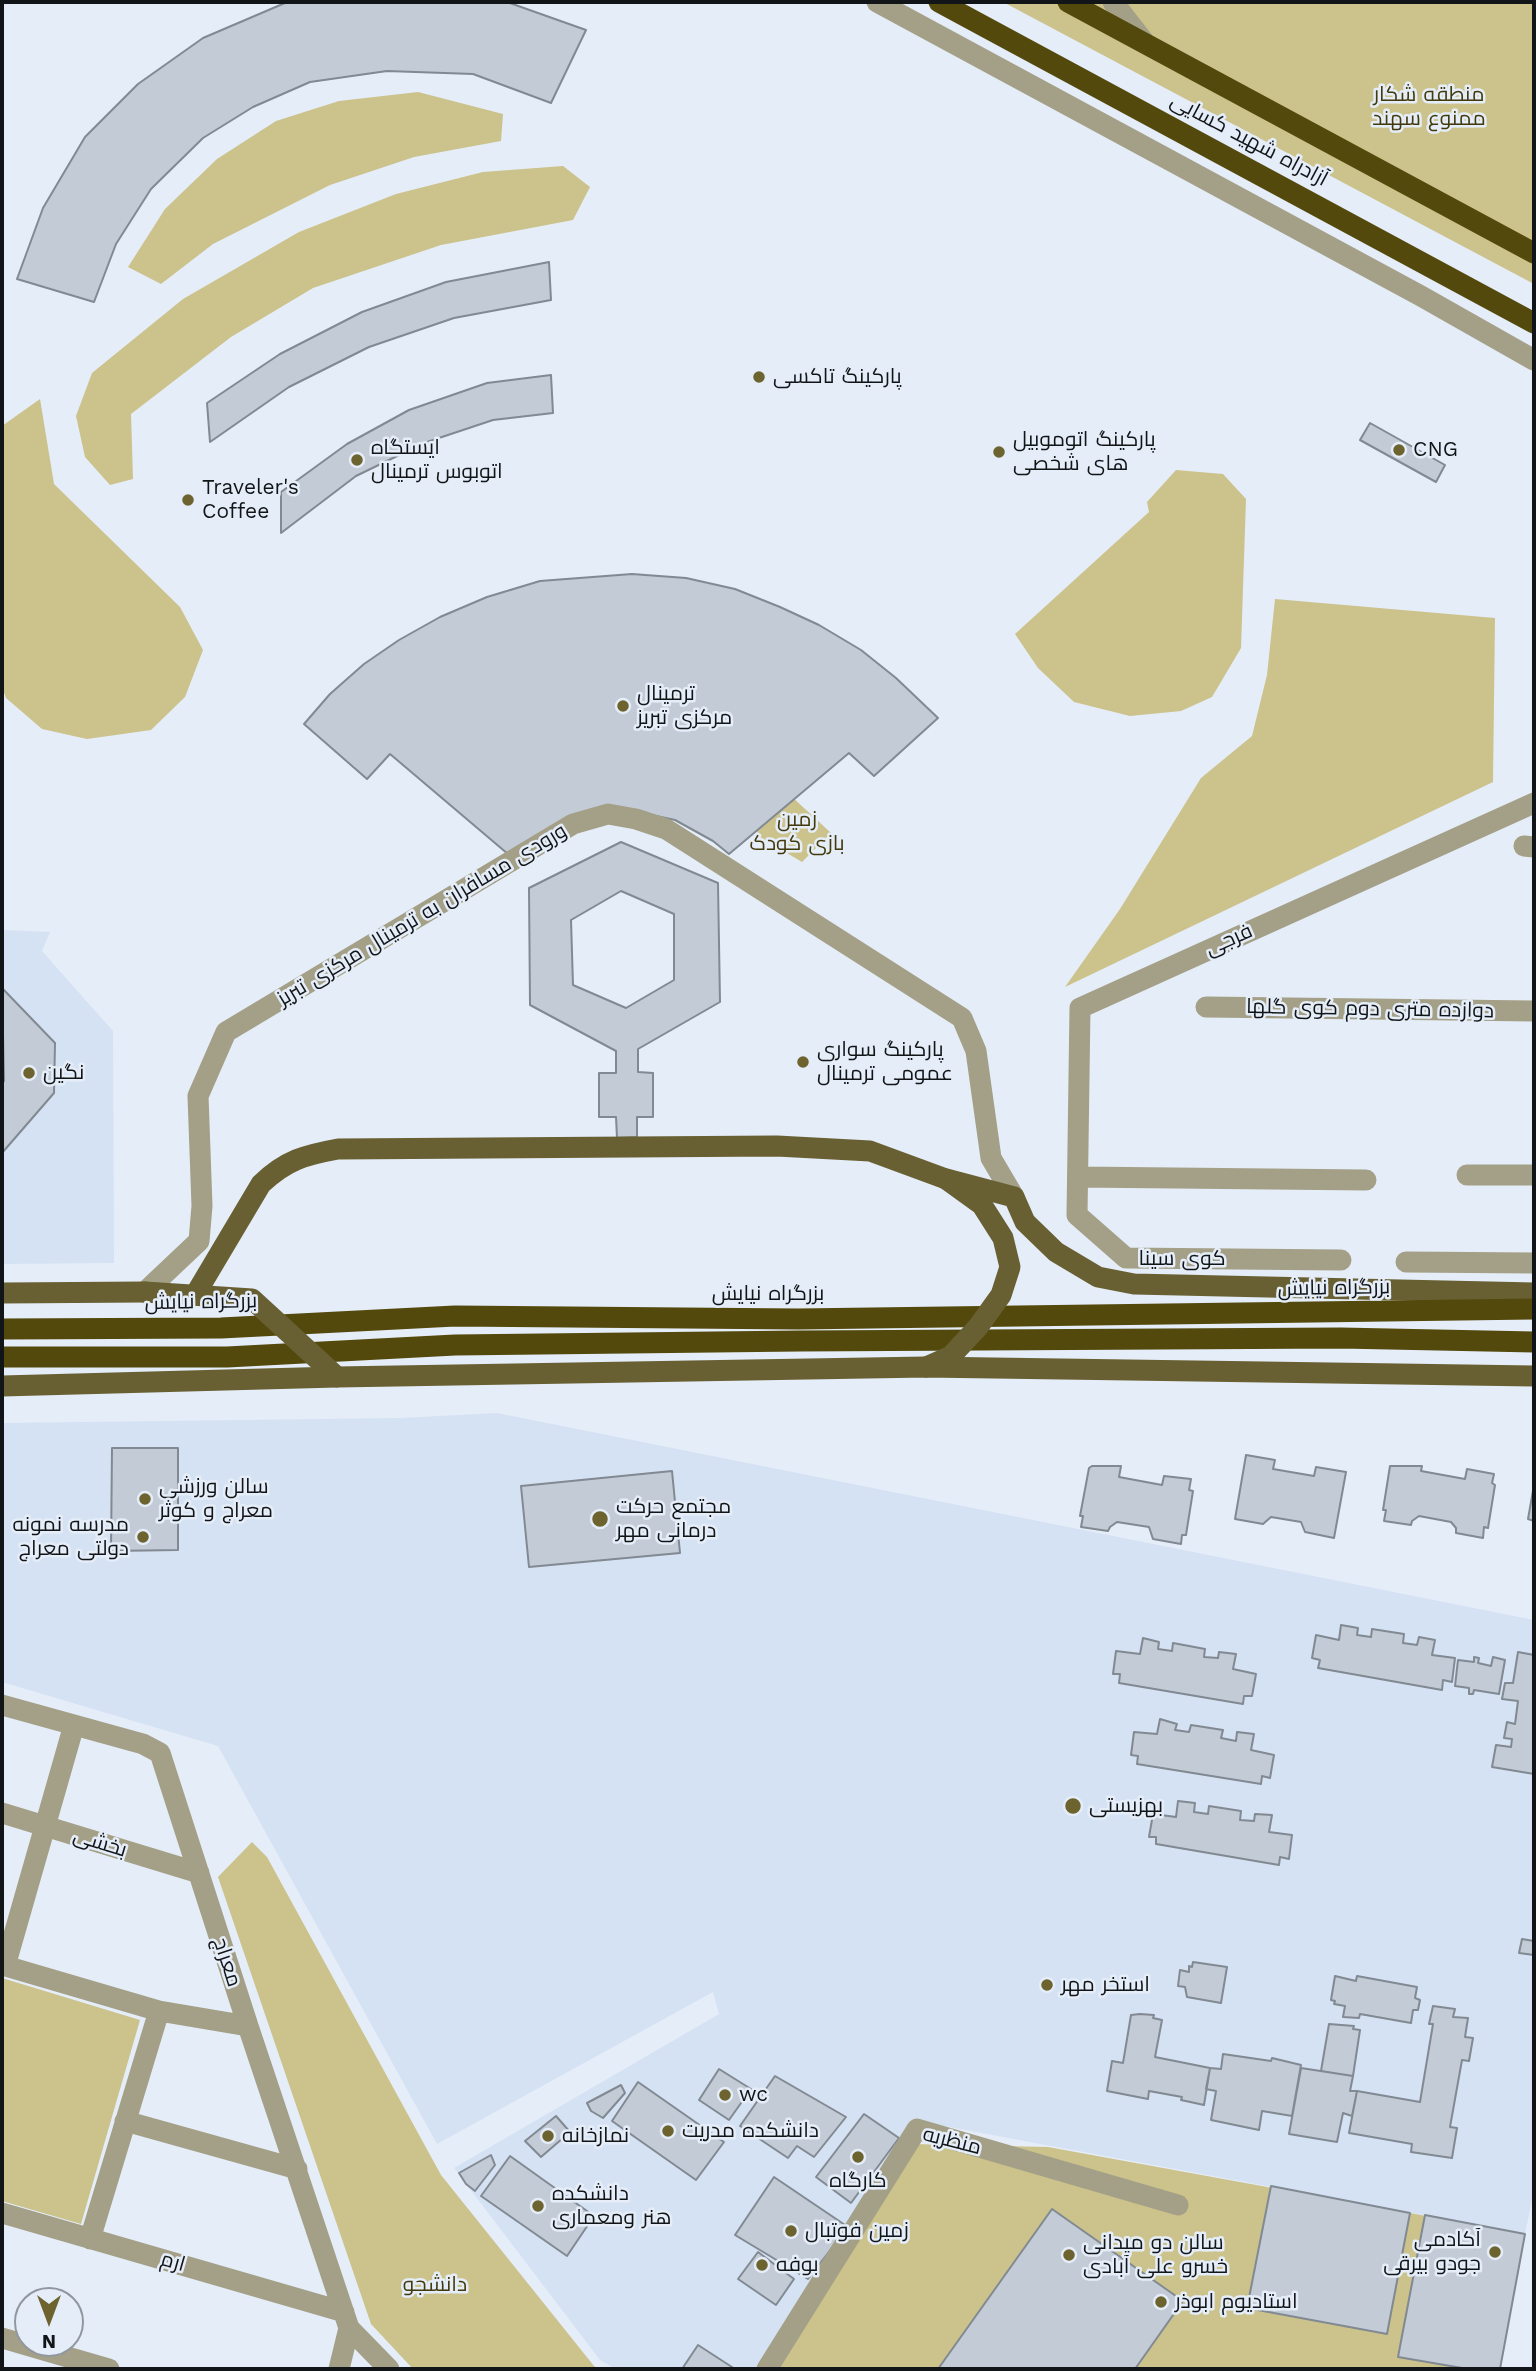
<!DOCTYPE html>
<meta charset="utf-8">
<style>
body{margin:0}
#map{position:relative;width:1536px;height:2371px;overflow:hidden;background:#e5edf8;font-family:"Work Sans",sans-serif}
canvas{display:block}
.frame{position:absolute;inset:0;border:4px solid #121518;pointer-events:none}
.north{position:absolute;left:14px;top:2287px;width:70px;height:70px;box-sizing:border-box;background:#e5edf8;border:2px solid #91979e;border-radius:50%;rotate:180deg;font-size:19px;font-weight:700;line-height:28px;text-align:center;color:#121518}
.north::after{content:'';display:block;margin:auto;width:24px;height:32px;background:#6c632f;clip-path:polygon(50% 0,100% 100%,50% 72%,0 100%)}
</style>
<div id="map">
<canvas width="1536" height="2371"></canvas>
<div class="frame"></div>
<div class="north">N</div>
</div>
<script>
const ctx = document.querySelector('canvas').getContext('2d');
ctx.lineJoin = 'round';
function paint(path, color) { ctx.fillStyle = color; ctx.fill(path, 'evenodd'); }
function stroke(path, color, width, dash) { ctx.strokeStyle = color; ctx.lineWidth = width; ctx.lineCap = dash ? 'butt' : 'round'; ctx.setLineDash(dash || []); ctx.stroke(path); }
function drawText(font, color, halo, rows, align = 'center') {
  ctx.font = font + ' "Work Sans",Cairo,sans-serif'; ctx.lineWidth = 5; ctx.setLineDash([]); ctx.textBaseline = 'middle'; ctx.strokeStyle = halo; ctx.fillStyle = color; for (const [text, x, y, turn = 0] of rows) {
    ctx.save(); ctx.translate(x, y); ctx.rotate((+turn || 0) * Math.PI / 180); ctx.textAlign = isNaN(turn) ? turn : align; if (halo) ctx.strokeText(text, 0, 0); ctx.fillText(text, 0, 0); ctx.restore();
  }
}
const built = new Path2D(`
 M2,930L50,932L42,951L113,1031L114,1263L2,1264Z
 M497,1413L1534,1620V2190L1525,2234L917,2121L755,2369H616L600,2360L454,2168L719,2014L713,1992L437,2144L218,1746L2,1682V1423L400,1418Z`);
const green = new Path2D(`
 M1003,2H1534V284Z
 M418,92L503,114L501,141L414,157L330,185L213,244L161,284L128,267L165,209L217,159L276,121L339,101Z
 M563,166L590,187L573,220L441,245L313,288L231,337L131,414L133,479L110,485L85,457L76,416L92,373L183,299L299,232L396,194L483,172Z
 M40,399L54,484L180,607L203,650L185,697L151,730L87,739L42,729L6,698L2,687V426Z
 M1176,470L1223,474L1246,499L1241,648L1212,697L1181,711L1130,716L1074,702L1038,668L1015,634L1149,512L1147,502Z
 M1275,599L1495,618L1493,782L1065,987L1120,909L1201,778L1252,736L1267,675Z
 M790,795L831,833L802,862L755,834Z
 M252,1842L267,1857L441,2175L594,2366L599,2369H413L371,2324L218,1877Z
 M2,1978L140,2020L81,2224L2,2201Z
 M912,2144L1048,2147L1525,2234L1500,2369H767Z`);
const building = new Path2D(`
 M296,2H507L586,30L551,103L473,74L387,71L310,82L253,107L203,138L151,189L116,244L94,302L17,279L43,208L85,137L138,84L203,38L285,3Z
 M549,262L551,300L454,318L369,347L289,387L210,442L207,403L280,354L362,312L446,282Z
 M551,375L553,413L493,420L424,443L356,476L281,533V492L347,444L409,410L487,383Z
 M1370,423L1445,465L1436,482L1360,440Z
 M632,574L686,578L735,589L780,607L819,625L861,650L896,678L938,718L874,776L849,753L729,854L713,841L675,820L652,815L546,834L515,860L390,754L367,779L304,724L330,694L364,664L399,640L440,617L487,597L540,581Z
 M621,842L718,883L720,1002L638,1049V1072L653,1073V1117H637V1137L617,1138L616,1117H599V1073H616V1051L530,1005L529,888ZM621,891L674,914V980L626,1008L573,985L571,920Z
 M2,988L55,1043L54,1093L2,1153V1083L4,1081Z
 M112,1448H178V1550L111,1551Z
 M1246,1455L1275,1460L1273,1469L1314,1476L1316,1467L1346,1472L1334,1538L1305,1532L1301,1522L1271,1517L1263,1524L1235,1519Z
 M1092,1466H1121L1119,1477L1162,1485L1164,1476L1191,1479L1189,1490L1193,1491L1186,1535H1182L1181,1544L1153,1539L1149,1527L1117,1522L1110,1527L1108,1531L1081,1527L1083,1516H1080L1089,1468Z
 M1390,1466H1422L1421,1471L1465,1479L1467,1469L1494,1474L1492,1483L1495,1485L1488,1528L1484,1527L1483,1538L1456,1533V1528L1451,1522L1419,1516L1412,1521L1411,1525L1384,1521L1386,1510H1383Z
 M672,1471L680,1553L529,1567L521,1486Z
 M1534,1485V1521L1528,1519Z
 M1341,1625L1358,1628L1357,1635L1371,1637L1372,1629L1404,1634L1403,1643L1417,1645L1419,1637L1435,1640L1432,1655L1455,1658L1452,1682L1443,1680L1442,1690L1318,1668L1320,1660L1312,1658L1316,1635L1339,1640Z
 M1143,1638L1159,1642L1158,1649L1172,1651L1173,1643L1205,1649L1204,1657L1218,1658L1219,1652L1236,1654L1233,1669L1256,1674L1252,1696H1244L1243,1704L1119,1683L1120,1674H1113L1116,1651L1140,1654Z
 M1518,1652L1534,1655V1774L1492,1767L1496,1745L1511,1747L1512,1739L1504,1738L1507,1722L1515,1724L1518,1701L1502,1699L1505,1683H1513Z
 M1474,1657L1479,1658L1478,1663L1491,1666L1493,1657L1505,1660L1499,1694L1474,1690L1473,1694H1469V1688L1455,1686L1458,1660L1474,1662Z
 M1160,1719L1177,1724L1175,1730L1189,1732L1191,1725L1223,1730L1221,1738L1236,1741L1237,1732L1254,1734L1251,1750L1274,1755L1270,1778L1262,1776L1261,1784L1137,1764L1138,1756L1131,1755L1134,1732L1157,1734Z
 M1178,1801L1195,1803L1194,1812L1208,1814L1209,1806L1241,1811L1240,1820L1254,1821L1255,1814L1272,1815L1269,1832L1292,1835L1289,1859L1280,1857L1279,1865L1156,1844V1837H1149L1153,1814L1176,1817Z
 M1522,1939L1534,1941V1961V1955L1519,1953Z
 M1193,1962L1227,1967L1221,2003L1187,1997L1185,1987L1178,1986L1180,1970L1189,1972V1966L1192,1967Z
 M1335,1976L1356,1981L1357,1976L1417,1987L1415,1998L1420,2000L1418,2010H1413L1411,2023L1360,2014L1359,2018L1343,2017L1345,2006L1334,2004L1335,2001L1331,2000Z
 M1433,2006L1455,2009L1453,2017L1468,2018L1465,2037L1473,2038L1469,2061L1462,2060L1450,2127L1457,2128L1452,2158L1411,2152L1412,2144L1349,2133L1357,2091L1420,2102L1433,2024H1429Z
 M1140,2014L1154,2015L1153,2018L1162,2020L1155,2057L1210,2068L1204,2105L1181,2100L1182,2097L1149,2091L1148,2099L1107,2091L1112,2061L1123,2063L1131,2015Z
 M1329,2024L1354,2026L1353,2029L1360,2030L1353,2076L1321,2071Z
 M1223,2054L1271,2061L1272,2058L1301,2065L1292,2116L1262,2111L1259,2130L1211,2120L1216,2091L1206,2089L1210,2068L1221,2069Z
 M1301,2068L1353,2076L1350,2091H1357L1352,2116L1343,2113L1337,2142L1289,2134Z
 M719,2069L751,2089L729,2120L699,2100Z
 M775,2076L846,2117L814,2157L797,2146L788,2158L740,2126Z
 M638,2082L724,2142L696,2180L612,2121Z
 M621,2085L625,2093L603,2118L591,2111L587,2103Z
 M864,2114L899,2138L851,2203L816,2177Z
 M556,2116L570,2132L541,2157L525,2141Z
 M491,2155L495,2165L475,2191L466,2184L459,2173Z
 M510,2156L594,2216L567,2256L481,2196Z
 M774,2177L848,2227L808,2279L735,2235Z
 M1271,2186L1410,2213L1387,2334L1247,2308Z
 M1052,2209L1183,2301L1135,2369H938Z
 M1425,2215L1525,2234L1500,2369H1468L1398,2357Z
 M758,2252L794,2279L776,2305L738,2279Z
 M698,2345L735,2369H682Z`);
const minor = new Path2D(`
 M877,2L1421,296L1534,360
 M1113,2L1145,43
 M1524,846L1534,847
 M1206,1007L1534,1011
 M1467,1175H1534
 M1079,1177L1366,1180
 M1341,1260L1126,1258L1077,1215L1080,1008L1534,803
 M1406,1262L1534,1263
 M145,1292L199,1241L202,1206L198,1096L226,1032L573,824L608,814L636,819L666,829L962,1018L976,1051L991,1158L1014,1197
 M2,1705L143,1744L160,1753L248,2026L349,2328
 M2,1813L199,1873
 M2,1965L159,2011L90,2239
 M5,1966L74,1725
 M159,2011L248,2026
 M125,2121L297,2169
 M2,2213L344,2312
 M2,2338L109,2369
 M339,2369L349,2328L389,2369
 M767,2369L917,2129L1178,2205`);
const major = new Path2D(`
 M2,1293L145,1292
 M195,1295L261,1184C286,1160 305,1155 338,1149L777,1146L870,1151L946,1179L1014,1197L1025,1222L1056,1252L1098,1277L1134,1284L1534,1293
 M2,1386L337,1377L926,1367L1534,1376`);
const highway = new Path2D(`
 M939,2L1534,323
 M1068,2L1534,253
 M2,1329L221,1328L455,1316L798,1319L1534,1309
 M2,1357H227L455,1345L800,1341L1341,1338L1534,1342`);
const majorBridge = new Path2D(`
 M145,1292L252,1299L337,1377
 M926,1367L951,1356L978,1327L1001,1295L1010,1267L1003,1238L982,1205L946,1179`);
const markers = [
 [759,377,7,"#6c632f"],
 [1399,450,7,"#6c632f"],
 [999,452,7,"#6c632f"],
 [357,460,7,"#6c632f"],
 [188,500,7,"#6c632f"],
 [623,706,7,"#6c632f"],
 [803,1062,7,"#6c632f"],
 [29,1073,7,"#6c632f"],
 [145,1499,7,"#6c632f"],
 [600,1519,9,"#6c632f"],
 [143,1537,7,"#6c632f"],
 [1073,1806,9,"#6c632f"],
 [1047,1985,7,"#6c632f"],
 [725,2095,7,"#6c632f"],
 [668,2131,7,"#6c632f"],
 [548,2136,7,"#6c632f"],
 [858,2157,7,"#6c632f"],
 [538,2206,7,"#6c632f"],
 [791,2231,7,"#6c632f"],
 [1495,2252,7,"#6c632f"],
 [1069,2255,7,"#6c632f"],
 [762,2265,7,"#6c632f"],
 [1161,2302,7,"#6c632f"]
];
const parkNames = [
 ["منطقه شکار",1429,95],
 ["ممنوع سهند",1429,119],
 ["زمین",797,820],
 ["بازی کودک",797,844],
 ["دانشجو",435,2285]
];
const streetNames = [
 ["آزادراه شهید کسایی",1249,140,28],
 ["ورودی مسافران به ترمینال مرکزی تبریز",422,915,-31],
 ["فرجی",1229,940,-24],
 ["دوازده متری دوم کوی گلها",1370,1009,1],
 ["کوی سینا",1182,1259],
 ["بزرگراه نیایش",1334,1288,-1],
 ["بزرگراه نیایش",768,1294],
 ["بزرگراه نیایش",201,1302,-1],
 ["بخشی",100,1843,17],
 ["معراج",227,1962,72],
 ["منظریه",952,2141,14],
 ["ارم",173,2262,16]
];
const poiNames = [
 ["پارکینگ تاکسی",773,377],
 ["پارکینگ اتوموبیل",1013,440],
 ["های شخصی",1013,464],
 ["ایستگاه",371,448],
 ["اتوبوس ترمینال",371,472],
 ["CNG",1413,450],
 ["Traveler's",202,488],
 ["Coffee",202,512],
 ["ترمینال",637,694],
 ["مرکزی تبریز",637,718],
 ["پارکینگ سواری",817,1050],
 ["عمومی ترمینال",817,1074],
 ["نگین",43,1073],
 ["سالن ورزشی",159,1487],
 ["معراج و کوثر",159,1511],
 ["مجتمع حرکت",616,1507],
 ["درمانی مهر",616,1531],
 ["مدرسه نمونه",129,1525,"right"],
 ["دولتی معراج",129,1549,"right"],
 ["بهزیستی",1089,1806],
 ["استخر مهر",1061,1985],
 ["wc",739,2095],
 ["دانشکده مدریت",682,2131],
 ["نمازخانه",562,2136],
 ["کارگاه",858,2181,"center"],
 ["دانشکده",552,2194],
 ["هنر ومعماری",552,2218],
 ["زمین فوتبال",805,2231],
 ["آکادمی",1481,2240,"right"],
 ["جودو بیرقی",1481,2264,"right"],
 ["سالن دو میدانی",1083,2243],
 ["خسرو علی آبادی",1083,2267],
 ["بوفه",776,2265],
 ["استادیوم ابوذر",1175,2302]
];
paint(built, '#d5e2f3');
paint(green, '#ccc28b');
paint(building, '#c3cbd6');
stroke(building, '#818992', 2);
stroke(minor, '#a4a087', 21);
stroke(major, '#686032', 21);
stroke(highway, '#54490c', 21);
stroke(majorBridge, '#686032', 21);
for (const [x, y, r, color] of markers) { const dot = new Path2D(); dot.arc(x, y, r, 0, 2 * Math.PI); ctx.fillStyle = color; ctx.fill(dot); stroke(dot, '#e5edf8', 2.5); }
drawText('21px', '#433a0b', '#e5edf8', parkNames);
drawText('21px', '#121518', '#e5edf8', streetNames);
drawText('21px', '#121518', '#e5edf8', poiNames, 'left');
</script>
